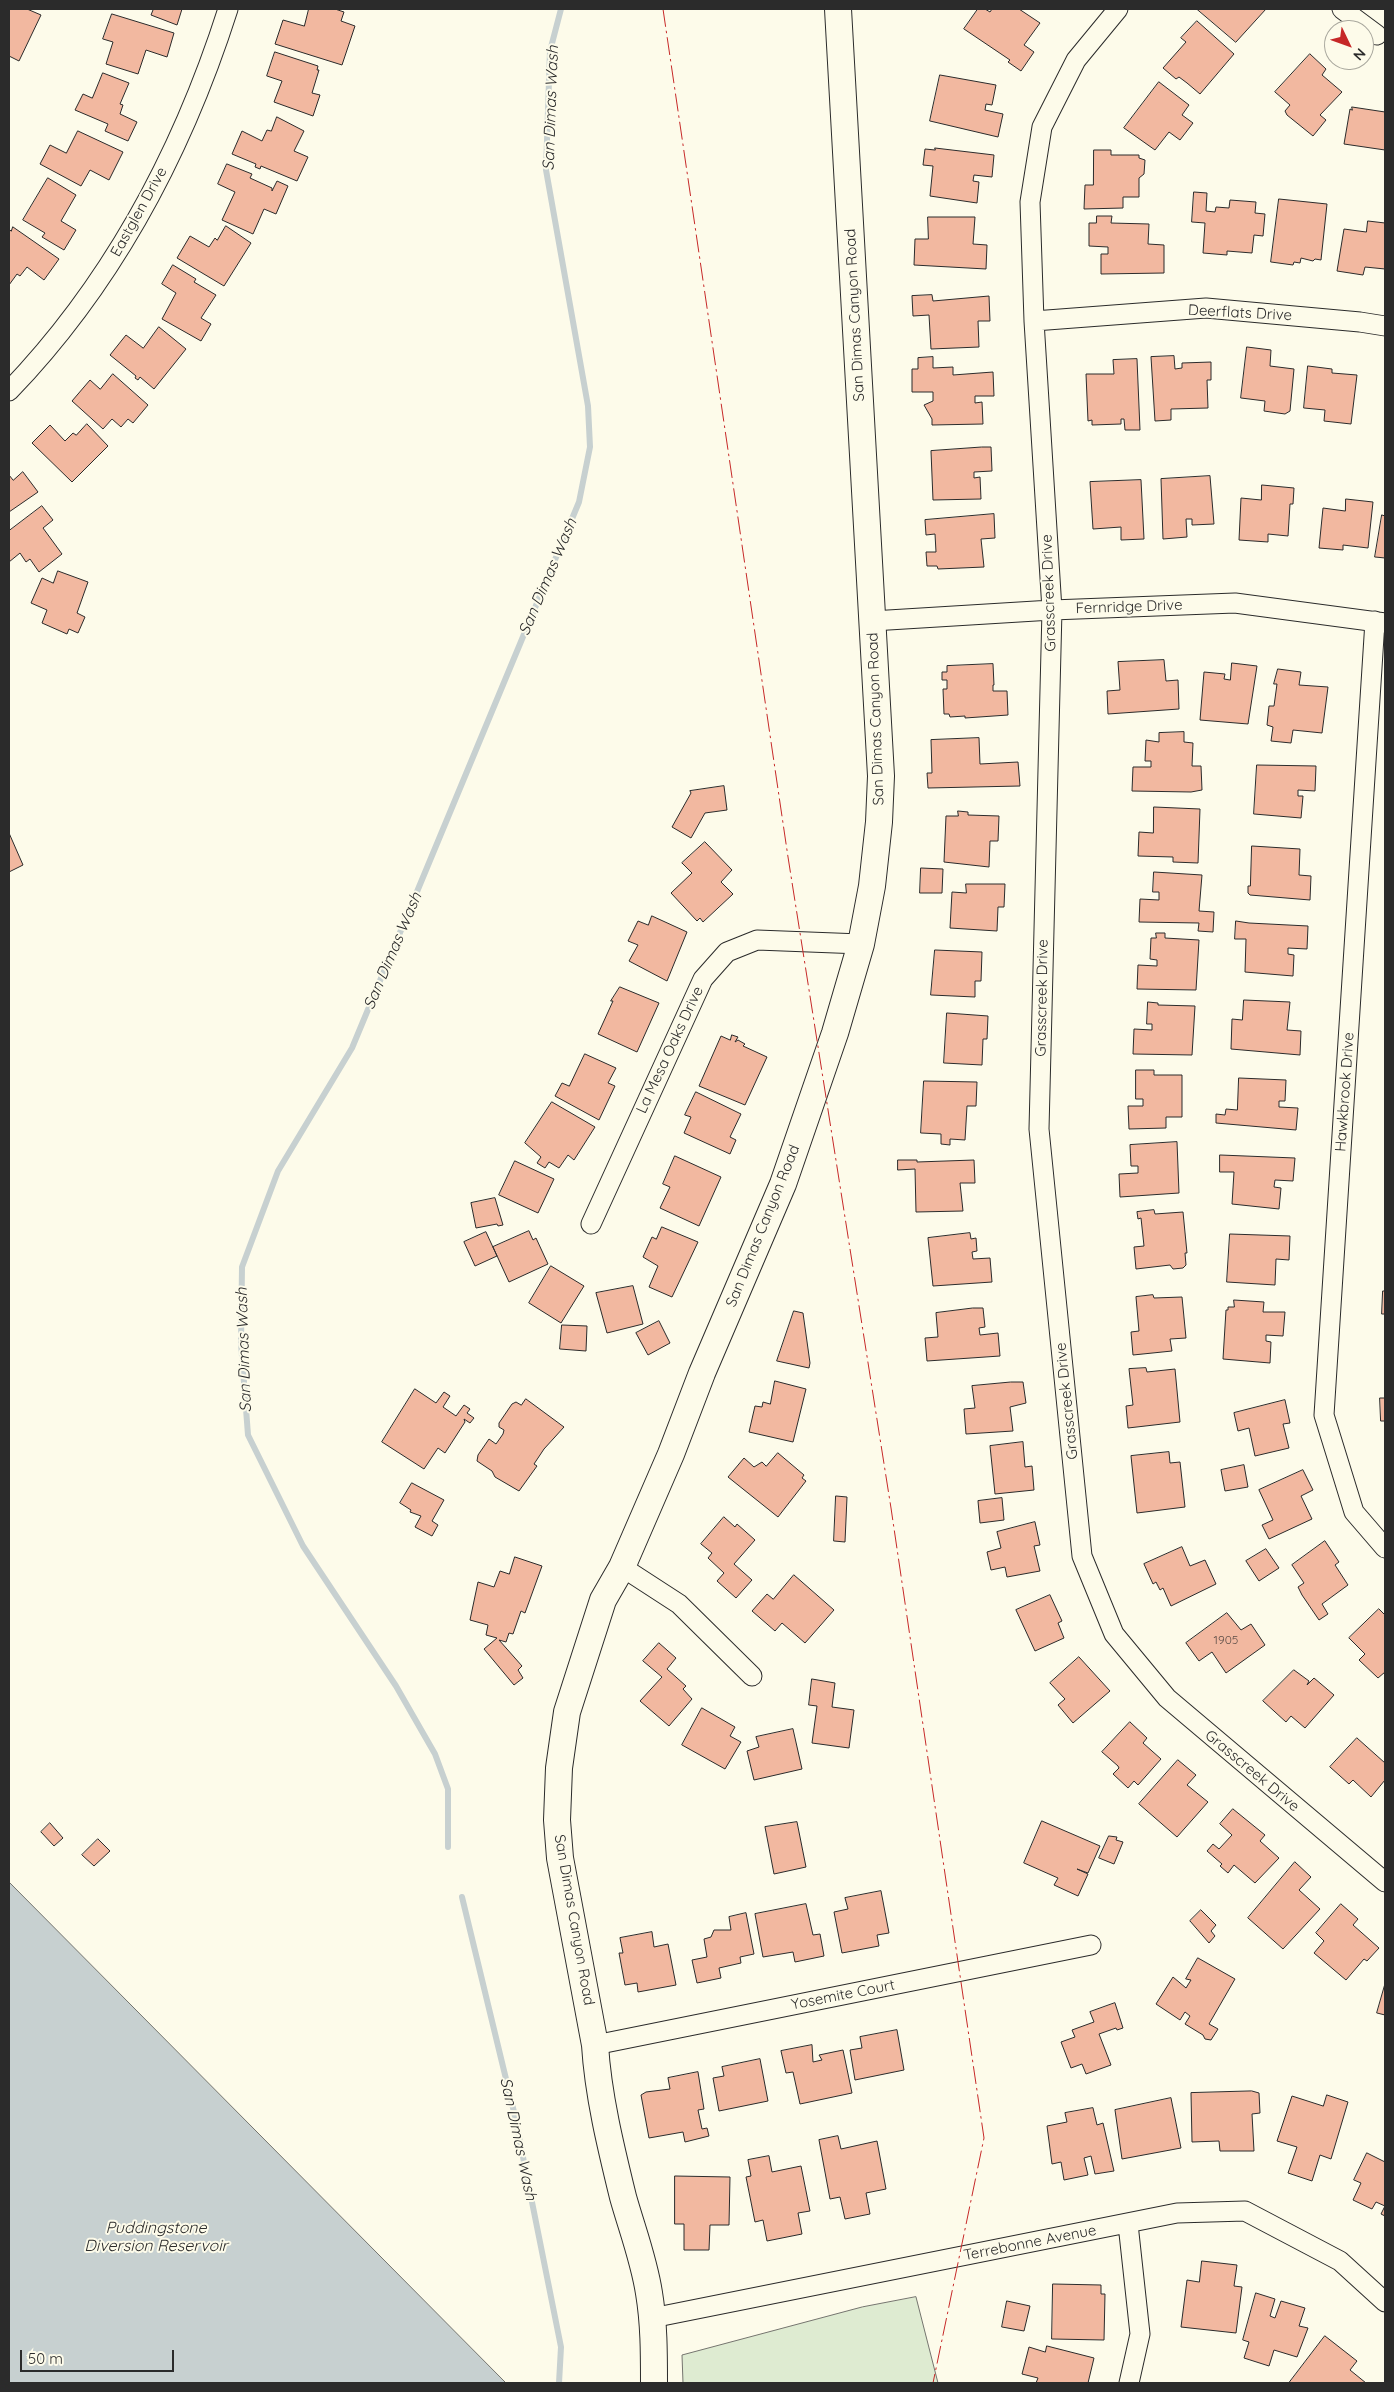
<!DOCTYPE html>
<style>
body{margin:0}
#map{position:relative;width:1394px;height:2392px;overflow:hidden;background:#fdfbea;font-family:Quicksand,sans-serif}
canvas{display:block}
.frame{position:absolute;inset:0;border:10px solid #2b2b2b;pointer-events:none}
.north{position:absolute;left:1324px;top:20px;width:50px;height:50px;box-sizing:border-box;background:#fdfbea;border:1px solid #a9a89e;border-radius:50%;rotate:132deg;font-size:14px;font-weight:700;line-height:20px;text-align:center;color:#2b2b2b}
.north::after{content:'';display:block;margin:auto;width:18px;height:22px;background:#c62828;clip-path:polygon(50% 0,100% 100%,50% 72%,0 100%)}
.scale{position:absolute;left:20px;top:2350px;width:154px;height:22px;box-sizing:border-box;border:2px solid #2b2b2b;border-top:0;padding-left:6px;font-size:15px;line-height:18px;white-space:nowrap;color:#2b2b2b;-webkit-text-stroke:4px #fdfbea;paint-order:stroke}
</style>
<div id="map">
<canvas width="1394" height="2392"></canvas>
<div class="frame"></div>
<div class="north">N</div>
<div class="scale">50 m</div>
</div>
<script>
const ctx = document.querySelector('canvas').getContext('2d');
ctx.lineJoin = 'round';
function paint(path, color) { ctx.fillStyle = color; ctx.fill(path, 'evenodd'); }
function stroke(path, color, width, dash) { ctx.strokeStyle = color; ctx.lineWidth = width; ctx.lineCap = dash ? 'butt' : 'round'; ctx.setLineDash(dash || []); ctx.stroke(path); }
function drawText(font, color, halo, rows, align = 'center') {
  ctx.font = font + ' Quicksand,sans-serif'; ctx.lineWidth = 4; ctx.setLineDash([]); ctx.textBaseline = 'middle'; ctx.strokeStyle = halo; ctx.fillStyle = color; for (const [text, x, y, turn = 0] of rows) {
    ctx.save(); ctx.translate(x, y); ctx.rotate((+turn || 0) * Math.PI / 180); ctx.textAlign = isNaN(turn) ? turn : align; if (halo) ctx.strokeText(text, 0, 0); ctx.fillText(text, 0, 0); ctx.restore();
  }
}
const green = new Path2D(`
 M916,2297L938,2383H683L682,2355L862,2307Z`);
const water = new Path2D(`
 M9,1882L505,2382V2383H9Z`);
const stream = new Path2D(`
 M448,1847V1789L435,1754L396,1686L303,1546L248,1435L241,1343L242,1267L278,1171L352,1048L579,502L590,447L588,406L546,170L550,51L561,9
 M462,1897L514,2112L561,2347L559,2383`);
const building = new Path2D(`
 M9,9H27L41,15L19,61L9,56Z
 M149,9H182L177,25L151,15L153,10Z
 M309,9H335L344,12L341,21L355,26L342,65L275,44L283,20L304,26Z
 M978,9H985L990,12L992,9H1019L1040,23L1024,45L1034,52L1021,71L1008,62L1010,60L964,29Z
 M1197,9H1266L1236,42Z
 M112,14L174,33L167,57L146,50L138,74L106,64L113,42L103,39Z
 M1197,21L1234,54L1200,94L1187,83L1179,77L1176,79L1163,68L1186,42L1181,38Z
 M275,52L318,66L317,70H319L312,93L320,95L313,116L274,102L282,81L267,76Z
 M1310,54L1326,69L1322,75L1342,92L1320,115L1326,120L1313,136L1287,115L1285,111L1290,105L1275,92Z
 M103,73L129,83L120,104L123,105L120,114L137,122L128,141L105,131L108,124L75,110L83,94L92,98Z
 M940,75L996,85L992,105L986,104L985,110L1003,114L998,137L930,121Z
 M1159,82L1189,105L1182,115L1193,123L1180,140L1169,132L1155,150L1124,128Z
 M1352,107L1385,112V150L1344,144L1350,109L1352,110Z
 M277,117L304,131L294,151L308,157L297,181L261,166L260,169L255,167L256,164L232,154L242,131L262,141L267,130L271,131Z
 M78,131L123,152L109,180L90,170L81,186L40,164L50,145L66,153Z
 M935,148L994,155L992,177L974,175L973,181L979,182L977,203L930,196L933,166L923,165L925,149L935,150Z
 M1094,150H1111V155H1139V158L1145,160L1144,174L1139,178V197H1123V208L1084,209L1085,185H1093Z
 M227,164L252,174L250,178L272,188V191L277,181L288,186L276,214L264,209L253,234L222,220L235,192L218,184Z
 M48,178L76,195L61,221L76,230L64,250L42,237L45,233L23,220Z
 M1194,192L1207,193L1206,211L1215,212L1216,207L1229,208L1230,200L1256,202L1255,213L1265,214L1263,236L1254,235L1252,253L1227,251V255L1203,253L1205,223L1192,222Z
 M1279,199L1327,204L1321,260L1315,259L1313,261L1301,258L1300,263L1294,262L1293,265L1271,262Z
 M1097,216H1112L1111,223L1149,224L1148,244L1164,245V273L1101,274V254H1108V247L1089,246V223H1096Z
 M928,217H975L973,244L987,245L986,269L914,265L915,239H928Z
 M1368,221L1385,223V269L1365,267L1363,275L1337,271L1344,229L1366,232Z
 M226,226L251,243L224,286L177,258L190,236L209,247L215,238L217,240Z
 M13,227L59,259L44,280L27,267L20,276L17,274L9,285V229L11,231Z
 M173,265L196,279L194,282L216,295L201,318L211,324L201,341L162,319L176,293L162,284Z
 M932,295L933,301L989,296L990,321H978L979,347L931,349L929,315L913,316L912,296Z
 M159,327L186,349L154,389L140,377L138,380L135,378L136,376L110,355L126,335L143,348Z
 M1247,347L1271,350L1270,366L1294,369L1290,411L1285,414L1264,411L1265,401L1241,398Z
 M1174,356L1175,369L1182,368V363L1211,362V380H1207L1208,408L1171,409V420L1155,421L1151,357Z
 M933,357V368L953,367V375L993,372L994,396H975V403L982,402L983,424L932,425V419L924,405L933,401V392H912V369H918V358Z
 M1137,359L1140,430H1125L1124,419H1121V424L1092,425V420L1088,421L1086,374H1114L1113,360Z
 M1308,366L1332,369V373L1357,375L1351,424L1324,421L1325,410L1304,408Z
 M113,374L148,405L133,423L128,419L121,427L112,419L103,429L72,401L90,380L100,389Z
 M87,424L108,446L72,482L32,443L50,425L65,441L73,433L76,435Z
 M982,447H991L992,471L974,472V478L980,477L981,499L933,500L931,451Z
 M23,472L38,492L9,512V475L13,480Z
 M1210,476L1214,524L1192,525V519H1186L1187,537L1163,539L1161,479Z
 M1141,480L1144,539L1121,540V527L1093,529L1090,482Z
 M1262,485L1294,488L1293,504H1290L1288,536L1268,534V542L1239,540L1241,498L1261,500Z
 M1346,499L1373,502L1368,548L1343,545V550L1319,548L1323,508L1345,511Z
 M42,506L53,520L43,528L62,554L39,572L30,559L26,562L20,553L9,562V531Z
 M994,514L995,538L981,539L984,567L938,569L937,566H927L926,552H936L935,534L926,535L925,520Z
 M1382,515L1385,516V558L1375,557Z
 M58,571L88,582L77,613L85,617L78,633L69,629L67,634L42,623L47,610L31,603L42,578L53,583Z
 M1164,660L1166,681L1178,680L1179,709L1108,714L1107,691L1120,690L1118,662Z
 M1232,663L1257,666L1248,724L1200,720L1204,672L1225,674L1224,679L1230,680Z
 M993,664L994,685H993V691H1007L1008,715L965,718V716L950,717L949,714H944L943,689H947V680H942V672H947V666Z
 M1278,669L1301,672L1299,685L1328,687L1322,733L1293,730L1291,743L1271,741L1273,727L1267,725L1269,706H1274L1277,684H1274Z
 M1184,732V742L1193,743L1192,766H1201L1202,790L1191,792L1132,791L1133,767H1151V761H1145L1146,740L1159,742V733Z
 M979,738L980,764L1018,762L1020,786L928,788L927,773H932L931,740Z
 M1257,765L1316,766L1315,791L1298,790V796H1303L1301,818L1254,814Z
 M724,786L727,810L705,813L691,838L672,827L691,793L690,791Z
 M1154,807L1200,809L1198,863L1173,862V857L1138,856L1139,832L1153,833Z
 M958,811L968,812V815L999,816L998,841H990L989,867L944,862L946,816H958Z
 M9,833L23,865L9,872Z
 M705,842L732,870L721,882L733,894L703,922L700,918L697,921L671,893L692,873L682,863Z
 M1252,846L1300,849L1299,875L1311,876L1310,900L1250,895L1248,893V886H1250Z
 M921,868L943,869L942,893H920Z
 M1154,872L1202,875L1199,911L1214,912L1213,932L1198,931L1199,923L1139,922L1140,899L1159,900V892H1153Z
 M966,884H1005L1004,907H998L997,931L950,928L952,892L966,893Z
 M652,916L687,932L667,981L629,961L638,945L628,941L638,921L648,925Z
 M1236,921L1249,923L1308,926L1307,949L1288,948V954L1294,955L1293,976L1245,972L1246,939H1235Z
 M1156,933H1165V938L1199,940L1196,990L1137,989L1138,965L1157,966V960L1150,959L1151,938H1156Z
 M935,950L982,952L981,981H975V997L931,995Z
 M620,987L659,1003L637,1052L598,1034L613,1001H611Z
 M1244,1000L1290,1002L1287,1030L1301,1031L1300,1055L1231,1049L1232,1019L1242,1020Z
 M1148,1002L1158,1003V1005L1195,1006L1192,1055L1133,1054L1134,1029L1152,1030V1024H1147Z
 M947,1013L988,1016L987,1039H983L982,1065L944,1063Z
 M732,1035L738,1037L735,1042L738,1040L745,1044L743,1046L767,1057L745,1105L699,1086L721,1036L730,1040Z
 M585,1054L616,1068L608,1083L615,1086L599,1120L555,1096L562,1083L569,1086Z
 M1136,1070H1154V1075H1182V1117H1166V1128L1129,1129L1128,1106H1143V1099H1136Z
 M1239,1078L1286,1080L1285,1101H1279V1107L1298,1108L1296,1130L1216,1123V1114L1225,1115L1226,1109L1237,1110Z
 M924,1081L977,1082L976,1106H967L965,1140L950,1139V1145L941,1144V1134L921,1133Z
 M696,1092L741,1114L730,1137L736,1140L730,1154L684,1133L691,1117L685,1115Z
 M552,1102L595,1127L574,1160L568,1155L559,1168L549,1162L545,1168L537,1163L541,1157L525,1143Z
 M1177,1142L1179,1193L1120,1197L1119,1174L1138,1173V1166H1131L1130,1145Z
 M1220,1155L1295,1158L1293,1181L1275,1180L1274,1187L1281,1188L1279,1209L1232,1204L1234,1172H1220Z
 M675,1156L721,1177L699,1226L660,1208L670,1187L663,1184Z
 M898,1160H917V1162L974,1160L975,1183H960L963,1211L916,1212L915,1169L898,1170Z
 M515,1161L554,1179L538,1213L499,1195Z
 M495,1198L503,1225L498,1226L497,1224L476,1228L471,1203Z
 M1154,1210L1155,1214L1183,1212L1187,1253H1185L1186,1265L1183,1268L1173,1269L1170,1265L1136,1269L1134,1247L1144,1246L1141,1218L1138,1219L1137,1212Z
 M662,1227L698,1242L672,1297L649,1287L658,1266L643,1257L652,1237L656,1239Z
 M529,1231L533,1240L536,1238L548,1264L509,1282L493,1247Z
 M486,1232L497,1256L475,1266L464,1242Z
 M970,1233L971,1239L976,1238L977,1251L972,1252L973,1259L990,1258L992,1282L933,1286L928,1238Z
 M1230,1234L1290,1236L1289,1260L1276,1259L1275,1285L1227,1282Z
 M551,1266L584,1286L561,1323L529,1303Z
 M633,1286L643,1324L607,1333L596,1293Z
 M1383,1291H1385V1314H1382Z
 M1153,1295L1154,1298L1182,1297L1186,1338L1170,1339L1172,1351L1133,1355L1131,1332L1139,1331L1136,1297Z
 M1234,1300L1264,1302L1263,1312H1285L1283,1336L1266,1335V1341L1271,1342L1270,1363L1223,1359L1226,1310H1228V1307H1234Z
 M973,1308H983L985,1327L979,1328L980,1335L998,1333L1000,1356L927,1361L925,1338L938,1337L936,1313Z
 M794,1311L803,1313L810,1363L809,1368L777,1361Z
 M659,1321L670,1343L648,1355L636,1333Z
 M562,1325L587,1326L586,1351L560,1349Z
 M1146,1368L1147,1372L1175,1369L1180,1422L1128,1428L1126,1406L1133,1405L1129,1369Z
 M775,1381L806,1389L793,1442L749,1432L755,1406L762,1407L763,1402L770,1404Z
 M1011,1382H1023L1026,1403L1010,1407L1013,1431L966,1434L964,1409L975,1408L972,1386Z
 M415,1389L436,1403L444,1392L450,1396L443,1407L456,1416L464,1405L470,1409L467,1413L474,1418L470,1423L464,1419L465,1422L445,1453L438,1448L424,1469L382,1442Z
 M1380,1398H1385V1421H1381Z
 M526,1399L564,1427L544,1449L534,1464L537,1466L519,1491L495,1477L492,1471L477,1461L478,1455L489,1439L496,1444L503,1434L504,1430L499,1427V1423L512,1404L516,1402L521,1405Z
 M1285,1400L1290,1423L1283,1424L1289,1448L1255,1456L1249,1428L1238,1431L1234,1413Z
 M1023,1442L1025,1467L1032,1466L1034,1490L995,1494L990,1446Z
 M1169,1452L1170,1463L1180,1462L1185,1507L1137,1513L1131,1456Z
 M778,1453L804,1475L802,1478L806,1481L778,1517L728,1477L744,1458L754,1467L762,1462L766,1466Z
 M1244,1465L1248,1487L1225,1491L1221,1470Z
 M1303,1470L1313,1490L1301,1496L1312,1519L1269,1539L1262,1525L1273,1520L1259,1490Z
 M412,1483L444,1500L432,1521L438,1525L432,1536L415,1527L421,1516L410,1512L411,1510L400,1503Z
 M836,1496L847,1497L845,1542L834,1541Z
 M1002,1498L1004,1520L980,1523L978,1501Z
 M724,1517L735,1527L737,1524L755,1540L734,1564L752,1580L736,1598L717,1581L724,1573L708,1558L712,1553L701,1544Z
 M1035,1522L1040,1545L1034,1546L1040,1571L1007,1577L1005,1567L991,1570L987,1552L1001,1548L997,1532Z
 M1325,1541L1339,1562L1335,1565L1348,1585L1322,1604L1328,1614L1319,1620L1302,1595L1298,1587L1304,1583L1292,1565Z
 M1182,1547L1190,1566L1205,1560L1216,1584L1171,1606L1163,1588L1160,1590L1156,1582L1153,1584L1144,1564Z
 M1266,1549L1279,1568L1259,1581L1246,1561Z
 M515,1557L542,1566L525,1613L521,1611L513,1634L509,1633L506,1642L499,1640L522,1666L518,1670L523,1678L514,1685L484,1649L497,1638L486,1635L488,1625L470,1620L478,1582L494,1587L500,1571L509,1574Z
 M794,1575L834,1610L805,1643L782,1623L775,1631L752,1611L767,1594L773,1599Z
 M1050,1595L1062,1621L1058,1623L1064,1638L1035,1651L1016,1610Z
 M1379,1609L1385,1615V1672L1378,1678L1359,1660L1365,1654L1349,1638Z
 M1227,1613L1241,1630L1251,1624L1265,1645L1226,1673L1212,1652L1199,1661L1186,1643Z
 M659,1643L676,1658L667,1669L686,1686L683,1689L692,1699L669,1726L640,1701L662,1677L643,1661Z
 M1079,1657L1110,1691L1073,1723L1058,1705L1065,1699L1050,1683Z
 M1294,1670L1309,1681L1307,1685L1314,1678L1334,1695L1305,1728L1291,1716L1286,1722L1263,1701Z
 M812,1679L835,1683L832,1707L854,1710L849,1748L812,1743L817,1706L809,1705Z
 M702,1708L735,1727L730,1736L741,1742L725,1769L682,1745Z
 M1130,1722L1147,1738L1143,1743L1161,1759L1138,1785L1134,1781L1128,1788L1113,1774L1119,1768L1118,1766L1102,1752Z
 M793,1729L802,1769L754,1780L747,1751L759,1747L756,1737Z
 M1357,1738L1385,1763V1780L1371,1797L1353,1780L1349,1784L1330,1767Z
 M1178,1760L1196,1775L1187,1785L1208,1802L1177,1837L1139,1804Z
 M1233,1809L1265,1835L1260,1841L1279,1858L1255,1883L1234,1865L1228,1873L1220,1866L1222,1864L1207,1851L1213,1844L1219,1849L1232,1835L1220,1824Z
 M1042,1821L1100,1846L1088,1873L1077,1869L1088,1874L1078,1896L1054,1885L1058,1878L1024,1863Z
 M797,1822L806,1867L774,1874L765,1827Z
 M50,1823L63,1838L54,1846L41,1832Z
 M1109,1836L1117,1837L1116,1840L1123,1842L1114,1864L1099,1858Z
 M98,1839L110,1851L94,1866L82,1855Z
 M1295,1862L1311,1877L1299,1890L1320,1909L1283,1949L1248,1918Z
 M881,1891L889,1933L877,1935L879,1946L842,1953L834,1912L848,1909L845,1898Z
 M806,1904L813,1935L820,1934L824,1956L795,1962L793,1952L763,1957L755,1914Z
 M1341,1904L1358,1919L1353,1925L1379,1948L1367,1961L1364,1959L1346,1980L1314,1953L1324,1941L1316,1933Z
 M1201,1910L1216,1925L1211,1931L1215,1936L1209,1943L1190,1921Z
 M746,1913L754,1954L740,1957L741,1963L719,1968L721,1978L697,1983L692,1960L707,1957L704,1939L711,1937L714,1930H731L729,1917Z
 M652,1932L654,1947L668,1944L676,1985L638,1992L637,1983L625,1985L619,1953H623L620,1938Z
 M1198,1958L1235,1979L1209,2024L1218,2029L1211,2040L1205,2039L1203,2035L1185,2024L1190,2016L1185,2012L1180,2020L1156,2004L1173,1977L1186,1988L1191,1980L1186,1979Z
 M1385,1984V2015L1377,2013Z
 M1115,2003L1123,2028L1117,2030L1116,2028L1099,2034L1111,2065L1086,2074L1082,2064L1071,2068L1061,2042L1075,2037L1072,2030L1094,2022L1090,2012Z
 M897,2030L904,2070L855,2080L850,2050L862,2048L860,2037Z
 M812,2045L813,2062L822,2060L819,2055L843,2050L852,2093L800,2104L793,2072L786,2073L781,2051Z
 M760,2059L768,2101L719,2111L713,2078L724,2076L722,2067Z
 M698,2072L704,2109L698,2110L702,2129L707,2128L709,2136L685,2142L683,2132L649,2138L641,2095L646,2092L670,2089L668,2078Z
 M1252,2091L1259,2093L1260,2113L1252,2114L1254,2151H1220L1219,2141L1192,2142L1191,2093Z
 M1327,2095L1348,2102L1331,2159L1320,2155L1312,2181L1288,2173L1297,2147L1277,2141L1292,2096L1323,2106Z
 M1171,2098L1181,2148L1122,2159L1115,2110Z
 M1093,2108L1097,2125L1103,2123L1114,2171L1095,2174L1091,2156L1084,2158L1088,2175L1064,2180L1061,2162L1052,2164L1047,2126L1067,2122L1065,2113Z
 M838,2136L841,2149L877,2141L886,2189L866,2193L870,2214L845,2219L840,2197L830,2199L819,2140Z
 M1367,2153L1385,2162V2216L1381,2214L1385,2206L1376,2202L1372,2209L1353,2200L1361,2183L1354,2180Z
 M769,2156L772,2172L801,2166L810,2211L798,2213L802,2234L767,2241L763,2220L755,2222L746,2177L751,2176L748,2160Z
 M675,2176L730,2177L729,2225H710L709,2250H684V2224H675Z
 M1202,2261L1237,2265L1234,2286L1242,2287L1236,2333L1181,2327L1187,2280L1199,2282Z
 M1053,2284L1101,2285V2294H1105L1104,2340L1052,2339Z
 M1256,2293L1275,2299L1270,2316L1275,2318L1281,2301L1305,2308L1299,2326L1308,2328L1297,2357L1274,2350L1269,2366L1244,2358L1249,2342L1243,2340Z
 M1007,2301L1030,2306L1024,2331L1002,2327Z
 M1325,2336L1357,2361L1350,2370L1366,2383H1289Z
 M1047,2346L1094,2358L1088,2383H1036L1038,2378L1022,2374L1029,2347L1045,2352Z`);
const street = new Path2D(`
 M1118,9L1076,60L1042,127L1030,202L1034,321L1052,610L1039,1129L1082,1556L1114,1634L1167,1698L1385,1882
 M1342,9L1377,35
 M1034,321L1206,308L1360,322L1385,326
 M9,391C112,284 183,150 228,9
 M872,621L1052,610L1235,603L1385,623
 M1375,621L1324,1415L1354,1512L1385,1548
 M591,1224L703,979L727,952L757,940L861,944
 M622,1567L679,1604L752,1676
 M595,2045L1091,1945
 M1128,2224L1140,2334L1129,2383
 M652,2318L1177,2213L1245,2211L1340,2261L1385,2302`);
const secondary = new Path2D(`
 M654,2383C654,2353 654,2323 649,2293C644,2260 632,2229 623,2197C611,2148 598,2095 595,2045L560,1858L557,1820L559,1768L567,1712L603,1600L622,1567L671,1454L702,1373L783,1184L835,1033L861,944L872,886L879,822L881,776L838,9`);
const power = new Path2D(`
 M663,9L788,857L891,1508L984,2138L933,2383`);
const numberNames = [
 ["1905",1226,1640]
];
const streetNames = [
 ["Eastglen Drive",139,212,-61],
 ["Deerflats Drive",1240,313,3],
 ["San Dimas Canyon Road",855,315,-93],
 ["Grasscreek Drive",1049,593,-92],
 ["Fernridge Drive",1129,607,-2],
 ["San Dimas Canyon Road",876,719,-92],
 ["Grasscreek Drive",1042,998,-89],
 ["La Mesa Oaks Drive",670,1050,-65],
 ["Hawkbrook Drive",1345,1092,-86],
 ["San Dimas Canyon Road",763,1226,-68],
 ["Grasscreek Drive",1067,1401,-96],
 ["Grasscreek Drive",1252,1771,40],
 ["San Dimas Canyon Road",574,1920,80],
 ["Yosemite Court",843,1995,-11],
 ["Terrebonne Avenue",1030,2243,-11]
];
const waterNames = [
 ["San Dimas Wash",551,108,-88],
 ["San Dimas Wash",548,577,-67],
 ["San Dimas Wash",393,951,-67],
 ["San Dimas Wash",244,1350,-92],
 ["San Dimas Wash",518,2139,78],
 ["Puddingstone",156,2228],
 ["Diversion Reservoir",156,2246]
];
paint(green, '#deebd1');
stroke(green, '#74746e', 1);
paint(water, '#c7d0d0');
stroke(water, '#74746e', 1);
stroke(stream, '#c7d0d0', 6);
paint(building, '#f2b8a0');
stroke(building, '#2b2b2b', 1);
stroke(street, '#2b2b2b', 21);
stroke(secondary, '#2b2b2b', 28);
stroke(street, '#fdfbea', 19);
stroke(secondary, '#fdfbea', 26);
stroke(power, '#c62828', 1, [18, 4, 2.5, 4]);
drawText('12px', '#5d4e48', null, numberNames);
drawText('15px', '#2b2b2b', '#fdfbea', streetNames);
drawText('italic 16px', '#2b2b2b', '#fdfbea', waterNames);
</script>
